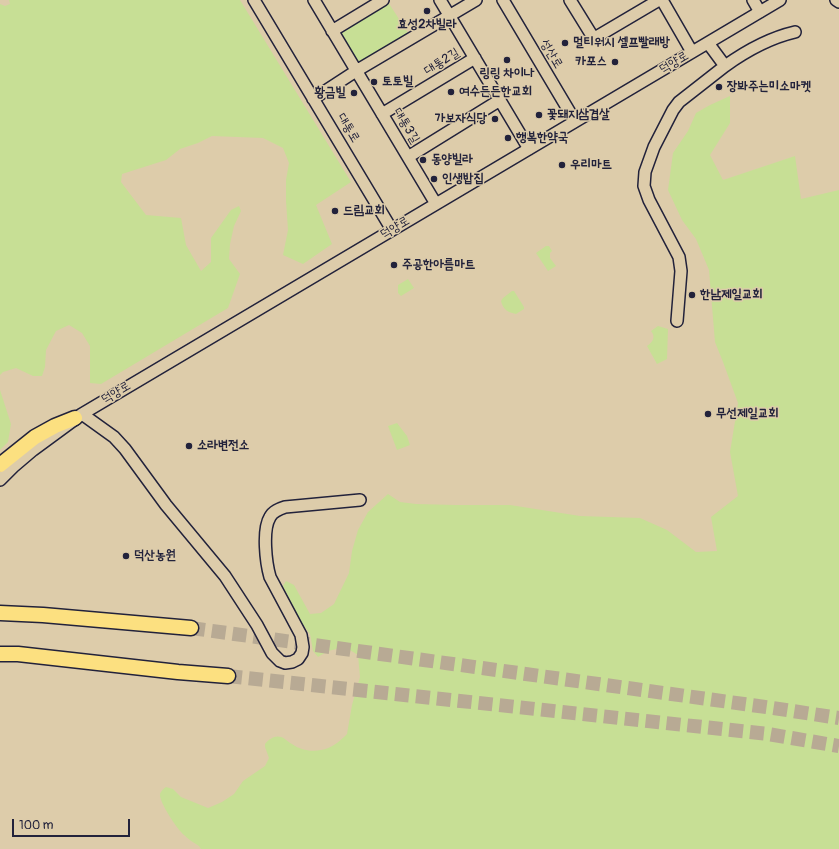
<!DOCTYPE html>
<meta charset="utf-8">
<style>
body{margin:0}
#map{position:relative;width:839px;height:849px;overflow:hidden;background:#dca;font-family:Pangolin,sans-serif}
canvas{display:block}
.scale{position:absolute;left:12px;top:819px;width:118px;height:18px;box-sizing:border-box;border:2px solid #22223b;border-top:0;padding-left:5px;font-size:12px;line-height:14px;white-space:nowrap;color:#22223b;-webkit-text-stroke:3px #dca;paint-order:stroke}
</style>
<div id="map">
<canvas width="839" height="849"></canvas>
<div class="scale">100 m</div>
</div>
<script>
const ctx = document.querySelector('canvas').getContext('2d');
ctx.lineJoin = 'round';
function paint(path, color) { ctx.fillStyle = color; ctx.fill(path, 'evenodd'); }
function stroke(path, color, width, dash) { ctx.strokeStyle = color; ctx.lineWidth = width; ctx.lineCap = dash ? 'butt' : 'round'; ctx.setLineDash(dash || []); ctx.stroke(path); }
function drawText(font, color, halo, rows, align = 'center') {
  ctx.font = font + ' Pangolin,"Poor Story",sans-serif'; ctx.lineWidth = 3; ctx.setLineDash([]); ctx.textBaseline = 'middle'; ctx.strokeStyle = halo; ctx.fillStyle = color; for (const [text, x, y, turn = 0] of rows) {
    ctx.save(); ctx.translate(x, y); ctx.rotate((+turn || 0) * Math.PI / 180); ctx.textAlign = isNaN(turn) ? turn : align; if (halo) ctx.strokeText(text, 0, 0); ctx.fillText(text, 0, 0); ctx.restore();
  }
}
const green = new Path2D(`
 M9,0H240L351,182L316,205L332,244L303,264L283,255L288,230L286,201V180L289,163L283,148L263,138L212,136L198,143L180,149L166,160L122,174L121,182L146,215L181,218L186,245L201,271L211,262V238L231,210L239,206L241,211L234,226L230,244L229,259L240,274L228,308L101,384L90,383V346L82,333L69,325L56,331L46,350L45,367L42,376H33L16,368L3,372L0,375V4L5,6L10,4Z
 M388,2L408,33L360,63L354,61L339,37L341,31Z
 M730,96V123L710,155L723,180L795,156L801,199L839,190V849H201L199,846C194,843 188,839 184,835C177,829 159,802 160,794C161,791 163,789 166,787L173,789L181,797L208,808L222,802L234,794L243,781L265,766L269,758L265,747V744C269,739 275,735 281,737C285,738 288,742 292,744C300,750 311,752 321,750C331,749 340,741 347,734L352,705L360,677L358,655L345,647L328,651L318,657L313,651L310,634L301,622L283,586L286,581L294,585L310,614L321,613L334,604L349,573L352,551L358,530L368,512L388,494L400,502L416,504L456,505H510L580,516L640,518L667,530L696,552L717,551L711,517L738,496L730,452L738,403L723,362L715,342L709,270L696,239L682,220L668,190L673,153L688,131L696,113L710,105Z
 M546,246H549L552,251L550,253V258L556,266L548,271L536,253Z
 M408,279L414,288L401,296L398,293V285Z
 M512,291H514L524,307V309L516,314C508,312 503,310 501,301L503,298Z
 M658,326L668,329L667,359L657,364L647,346C653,342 656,337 651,331Z
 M0,390L11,424L8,442L0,450Z
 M397,423L407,436L410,445L397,450L388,426Z`);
const majorTunnel = new Path2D(`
 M191,628L773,708L839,718
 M228,676L768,734L839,746`);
const minor = new Path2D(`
 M254,0L392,230
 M314,0L436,204
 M440,0L529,149
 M503,0L575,121
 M570,0L591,34L594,37L598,36L659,0
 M662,0L692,52
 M753,0L760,12
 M836,0L839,2
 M332,31L383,0
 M725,66C746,51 769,38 795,32
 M313,99L356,71L476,0
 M382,114L475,58
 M408,157L500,100
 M677,321L681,271L679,257L649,200L644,186L645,172L654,147L673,110L679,102L725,66L708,43
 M82,414L114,437L125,449L166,505L225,576L257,625L272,653L280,661L285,663L292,662L298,659L302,653L303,647L301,635L270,577C266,563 262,530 270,517C273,511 279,509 285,507L360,500
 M0,480L13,467L33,450L82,414L780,0`);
const major = new Path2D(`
 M0,465L35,437L55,426L75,418
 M0,613L43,615L191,628
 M0,654H18L178,672L228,676`);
const markers = [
 [427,11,4,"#22223b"],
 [565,43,4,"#22223b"],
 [507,60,4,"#22223b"],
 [615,62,4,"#22223b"],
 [374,82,4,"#22223b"],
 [719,87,4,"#22223b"],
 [451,92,4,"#22223b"],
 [354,93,4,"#22223b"],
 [539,115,4,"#22223b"],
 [495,119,4,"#22223b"],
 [508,138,4,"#22223b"],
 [423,160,4,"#22223b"],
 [562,165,4,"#22223b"],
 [434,179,4,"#22223b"],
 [335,211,4,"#22223b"],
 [394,265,4,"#22223b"],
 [692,295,4,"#22223b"],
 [708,414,4,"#22223b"],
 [189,446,4,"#22223b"],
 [126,556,4,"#22223b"]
];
const poiNames = [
 ["효성2차빌라",427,25,"center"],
 ["멀티워시 셀프빨래방",573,43],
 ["카포스",607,62,"right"],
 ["링링 차이나",507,74,"center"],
 ["토토빌",382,82],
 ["장봐주는미소마켓",727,87],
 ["여수든든한교회",459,92],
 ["황금빌",346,93,"right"],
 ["꽃돼지삼겹살",547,115],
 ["가보자식당",487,119,"right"],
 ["행복한약국",516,138],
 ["동양빌라",431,160],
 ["우리마트",570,165],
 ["인생밥집",442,179],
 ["드림교회",343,211],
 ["주공한아름마트",402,265],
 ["한남제일교회",700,295],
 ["무선제일교회",716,414],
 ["소라변전소",197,446],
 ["덕산농원",134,556]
];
const streetNames = [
 ["성산로",551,54,59],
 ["대통2길",442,62,-32],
 ["덕양로",674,63,-31],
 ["대통3길",406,126,59],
 ["대통로",348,128,59],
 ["덕양로",395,228,-31],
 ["덕양로",116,393,-31]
];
paint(green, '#c7df95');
stroke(majorTunnel, '#b8aa94', 14, [14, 7]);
stroke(minor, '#22223b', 14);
stroke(major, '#22223b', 17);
stroke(minor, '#dca', 11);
stroke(major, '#fce080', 14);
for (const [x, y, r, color] of markers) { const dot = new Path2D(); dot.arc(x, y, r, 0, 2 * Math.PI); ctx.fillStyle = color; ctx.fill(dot); stroke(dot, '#dca', 1.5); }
drawText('bold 13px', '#22223b', '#dca', poiNames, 'left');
drawText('13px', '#22223b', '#dca', streetNames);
</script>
